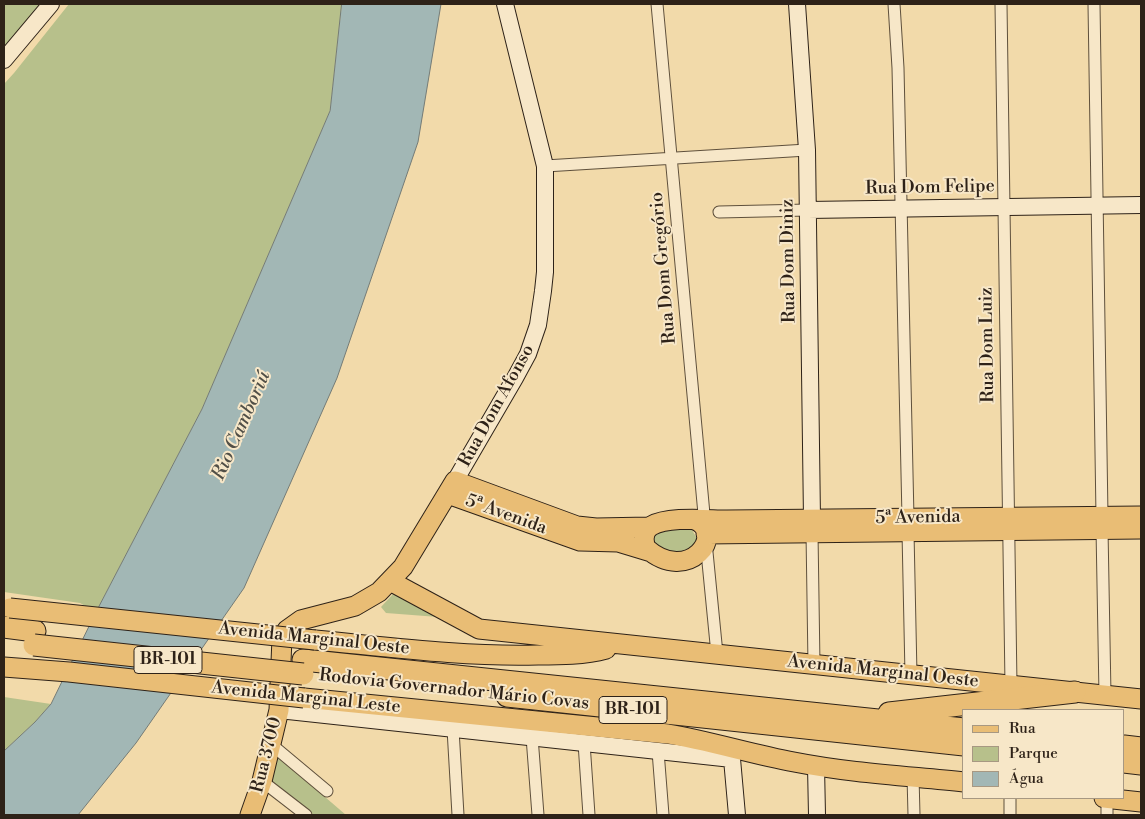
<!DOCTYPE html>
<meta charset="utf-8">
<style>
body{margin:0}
#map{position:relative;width:1145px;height:819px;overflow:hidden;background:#f2daaa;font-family:"Libre Bodoni",serif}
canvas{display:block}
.frame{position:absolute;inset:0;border:5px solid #2e2218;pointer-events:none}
.legend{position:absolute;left:962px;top:709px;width:162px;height:90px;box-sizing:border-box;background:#f7e7c8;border:1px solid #a79882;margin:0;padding:6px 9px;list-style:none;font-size:15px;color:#2e2218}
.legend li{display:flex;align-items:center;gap:10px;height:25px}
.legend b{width:25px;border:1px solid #a79882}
</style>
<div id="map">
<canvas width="1145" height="819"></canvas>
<div class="frame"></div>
<ul class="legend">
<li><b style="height:6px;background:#e9bd75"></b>Rua</li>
<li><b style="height:14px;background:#b7c08b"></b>Parque</li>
<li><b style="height:14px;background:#a2b7b5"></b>Água</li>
</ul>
</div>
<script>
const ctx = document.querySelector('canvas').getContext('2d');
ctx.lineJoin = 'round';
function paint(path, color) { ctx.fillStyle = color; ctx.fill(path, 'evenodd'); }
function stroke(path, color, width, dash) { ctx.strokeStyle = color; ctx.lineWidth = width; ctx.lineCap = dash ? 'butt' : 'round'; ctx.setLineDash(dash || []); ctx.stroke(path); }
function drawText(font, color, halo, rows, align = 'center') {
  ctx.font = font + ' "Libre Bodoni",serif'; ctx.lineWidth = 4; ctx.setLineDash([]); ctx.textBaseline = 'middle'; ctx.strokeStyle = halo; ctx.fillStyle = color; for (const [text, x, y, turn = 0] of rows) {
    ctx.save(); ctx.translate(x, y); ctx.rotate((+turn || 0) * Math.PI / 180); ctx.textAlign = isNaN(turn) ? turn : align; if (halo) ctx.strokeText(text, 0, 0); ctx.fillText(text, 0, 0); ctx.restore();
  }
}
const green = new Path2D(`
 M4,4H40L4,48Z
 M69,4H342L330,111L202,409L96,612L80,603L4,592V84L14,73Z
 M684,528L692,530L698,540L689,557L654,548L651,534L653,532Z
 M394,593L438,617L386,613L381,607Z
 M4,697L51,704L35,722L4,751Z
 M275,754L346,815H314L268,778Z`);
const water = new Path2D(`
 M342,4H441L418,142L337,378L244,588L136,743L78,815H4V751L35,722L51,704L96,612L202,409L330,111Z`);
const street = new Path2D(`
 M657,4L705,525
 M894,4L898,68L908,518
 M1001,4L1011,685
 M1094,4L1102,516
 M545,166L807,150
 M719,212L808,210
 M1102,529L1105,695
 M908,532L911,675
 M812,533L814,665
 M706,542L717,654
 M453,729L458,815
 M532,737L538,815
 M584,743L589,815
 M272,745L327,791
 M658,751L663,815
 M913,776L914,815
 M262,781L306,815
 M1010,798V815
 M1107,798V815`);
const secondary = new Path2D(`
 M797,4L807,150L812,519
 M4,60L51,4
 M808,210L1141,205
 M455,481L515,378L528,354L538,325L543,291L545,272V166L505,4
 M279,710L732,759L737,815
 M816,766L817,815`);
const primary = new Path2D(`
 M448,494L580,541L618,542L651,552
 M695,520C727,533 689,586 646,548C643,540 643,531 651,526C668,516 707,520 727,520L1141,516
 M706,534L1141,529
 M390,581L479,629L1141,699
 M315,640C389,647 463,657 538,655C560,655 584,655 606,649
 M304,698L668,734C710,741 751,754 794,762C850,773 907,776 964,782
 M1104,798L1141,802
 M250,815L262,781L279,710L282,638L287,630L301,620L355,606L379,592L403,567L455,481L577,526L596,528L649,527`);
const highway = new Path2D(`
 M4,627L35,631
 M303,660L964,729
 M507,696L964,745
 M889,713L1075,692
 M1124,746L1141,748
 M1124,762L1141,764`);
const primaryBridge = new Path2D(`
 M10,608L315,640
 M4,667L69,672L304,698`);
const highwayBridge = new Path2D(`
 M34,645L303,674`);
const shields = [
 [168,660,68],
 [633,710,68]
];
const shieldNames = [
 ["BR-101",168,660],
 ["BR-101",633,710]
];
const streetNames = [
 ["Rua Dom Felipe",930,188,-1],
 ["Rua Dom Diniz",789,261,-91],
 ["Rua Dom Gregório",664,268,-95],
 ["Rua Dom Luiz",988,345,-91],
 ["Rua Dom Afonso",497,406,-61],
 ["5ª Avenida",506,515,20],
 ["5ª Avenida",918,518,-1],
 ["Avenida Marginal Oeste",314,639,6],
 ["Avenida Marginal Oeste",883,672,6],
 ["Rodovia Governador Mário Covas",454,690,6],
 ["Avenida Marginal Leste",306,698,6],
 ["Rua 3700",267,755,-76]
];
const waterNames = [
 ["Rio Camboriú",242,426,-66]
];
paint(green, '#b7c08b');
paint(water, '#a2b7b5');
stroke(water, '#747b76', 1);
stroke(street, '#5f503c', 13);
stroke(secondary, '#2e2218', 18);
stroke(primary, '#2e2218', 21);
stroke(highway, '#2e2218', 23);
stroke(street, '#f7e7c8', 11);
stroke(secondary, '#f7e7c8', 16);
stroke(primary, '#e9bd75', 19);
stroke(highway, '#e9bd75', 21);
stroke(primaryBridge, '#2e2218', 21, []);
stroke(highwayBridge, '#2e2218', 23, []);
stroke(primaryBridge, '#e9bd75', 19);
stroke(highwayBridge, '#e9bd75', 21);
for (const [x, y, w] of shields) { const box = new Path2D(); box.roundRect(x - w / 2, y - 13.5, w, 27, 4); ctx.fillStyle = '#f7e7c8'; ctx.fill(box); stroke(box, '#2e2218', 1); }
drawText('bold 16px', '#2e2218', null, shieldNames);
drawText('18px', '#2e2218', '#f7e7c8', streetNames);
drawText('italic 19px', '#514f47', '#f7e7c8', waterNames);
</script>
